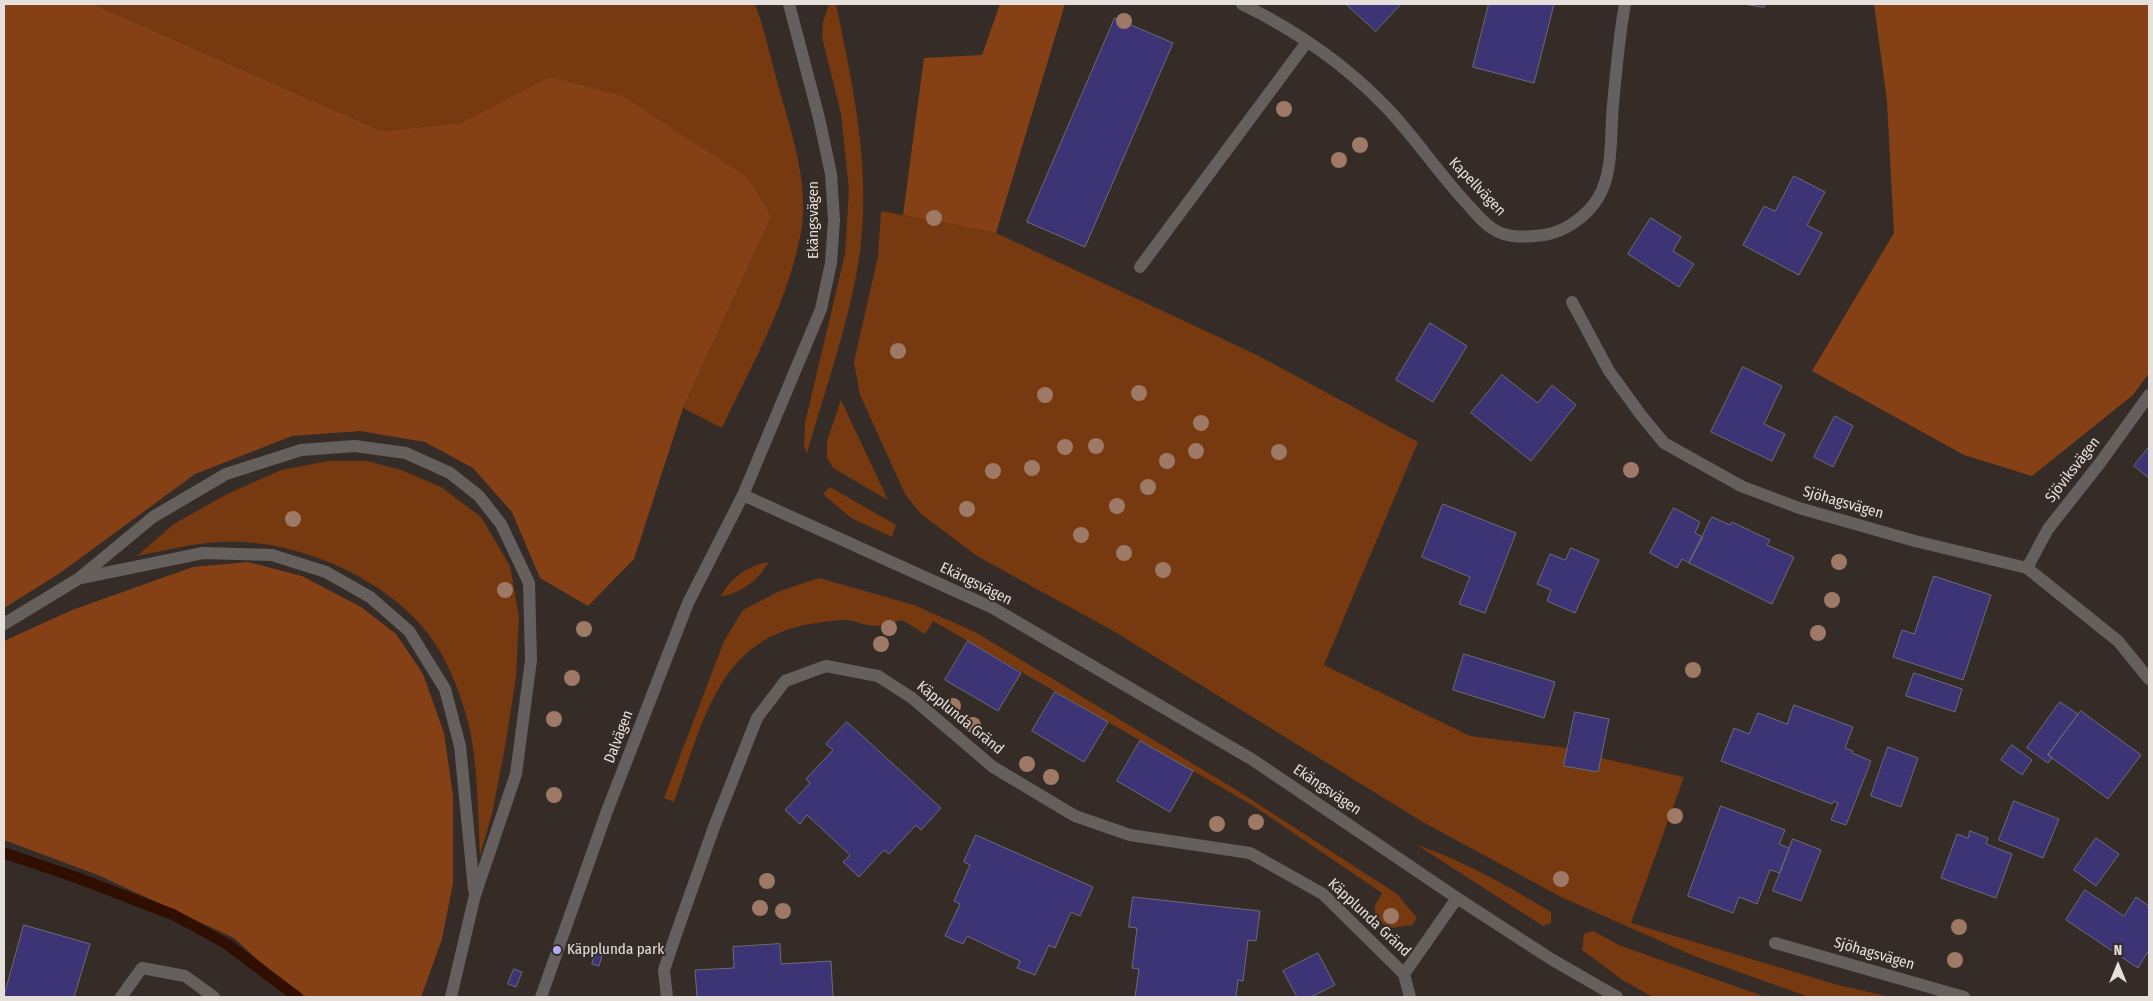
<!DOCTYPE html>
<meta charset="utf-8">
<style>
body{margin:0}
#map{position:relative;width:2153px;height:1001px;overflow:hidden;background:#352c28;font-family:"Fira Sans Condensed",sans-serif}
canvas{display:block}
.frame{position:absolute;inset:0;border:5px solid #e6e0dd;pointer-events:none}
.north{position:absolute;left:2093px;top:941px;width:50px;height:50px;-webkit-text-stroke:4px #352c28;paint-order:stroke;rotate:0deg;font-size:14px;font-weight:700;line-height:20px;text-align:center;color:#e6e0dd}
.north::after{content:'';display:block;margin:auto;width:18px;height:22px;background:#e6e0dd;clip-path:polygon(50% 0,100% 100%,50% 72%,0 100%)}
</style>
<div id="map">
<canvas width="2153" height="1001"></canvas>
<div class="frame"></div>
<div class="north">N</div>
</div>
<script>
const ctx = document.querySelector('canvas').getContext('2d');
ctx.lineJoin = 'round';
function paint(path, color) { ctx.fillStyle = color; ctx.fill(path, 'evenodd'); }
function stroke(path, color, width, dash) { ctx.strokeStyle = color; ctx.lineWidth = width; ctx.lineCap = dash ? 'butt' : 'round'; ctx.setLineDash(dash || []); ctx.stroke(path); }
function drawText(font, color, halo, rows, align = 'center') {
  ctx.font = font + ' "Fira Sans Condensed",sans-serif'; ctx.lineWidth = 4; ctx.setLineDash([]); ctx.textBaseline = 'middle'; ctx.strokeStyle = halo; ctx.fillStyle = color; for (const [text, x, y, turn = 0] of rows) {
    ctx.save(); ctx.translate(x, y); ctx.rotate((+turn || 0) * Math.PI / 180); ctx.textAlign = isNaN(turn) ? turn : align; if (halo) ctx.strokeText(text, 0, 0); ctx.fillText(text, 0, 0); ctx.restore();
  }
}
const green = new Path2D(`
 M93,4H755C765,31 771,60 779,88C791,132 808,180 802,226C791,297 752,364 722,428L683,408L771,217L551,77L460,123L382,131Z
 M829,4H836C853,87 871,166 860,252C851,317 825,390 807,453L804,447L805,423L845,254L849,190L841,114L822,37L823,22Z
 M881,211L996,233L1257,355L1418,442L1324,665L1470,736L1567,748L1564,766L1597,772L1601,758L1684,777L1631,923L1838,985L1890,997H1809L1694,956L1561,897L1421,821L1115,632L977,556L921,514L905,494L860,395L854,362L878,256Z
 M841,400L888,500L833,468L827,458V441Z
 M328,461H367L401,470L441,487L481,517L510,566L519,617L516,677L506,742L492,814L480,855C478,815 478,765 469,726C462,699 452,670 436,645C398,585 311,545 242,542C206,540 171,549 137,556L174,524L227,494L281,470Z
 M830,487L896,525L892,537L851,518L823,494Z
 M768,562C761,578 739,595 721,596C731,577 748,566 768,562Z
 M819,578L914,605L975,632L1238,791L1397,894L1417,918L1412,925L1391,928L1382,923L1375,913V906L1382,893L1252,805L933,621L925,634L902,620C894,622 884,626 876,626C866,626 856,621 846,620C836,620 825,622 816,623C717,637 704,722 674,802L664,798L724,641L743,610L780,591Z
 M1417,845C1465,861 1507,886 1551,912V923L1543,926Z
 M1593,931L1621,946L1766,997H1653L1624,981L1582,950L1584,934Z`);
const forest = new Path2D(`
 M4,4H93L382,131L460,123L550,77L623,96L748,178L771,217L683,408L634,559L588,606L540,578L512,512L473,468L425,442L360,431L292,436L195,474L60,573L4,608Z
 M1000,4H1065L996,233L903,215L924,58L982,55Z
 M1874,4H2149V373L2133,395L2032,476L1964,455L1812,371L1894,233L1887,101Z
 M248,562L302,576L361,607L396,634L423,674L444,733L453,796V883L442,939L421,997H309L292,991L234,938L98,875L4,840V641L72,610L193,567Z`);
const stream = new Path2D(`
 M4,853L78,878L174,915L227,944L297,997`);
const building = new Path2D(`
 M1346,4H1401L1376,31Z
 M1489,4H1554L1534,83L1473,67Z
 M1744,4H1765L1764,7Z
 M1115,18L1173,43L1085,247L1027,222Z
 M1794,176L1825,192L1807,225L1822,233L1799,275L1743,245L1764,206L1775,211Z
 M1651,218L1681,237L1673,251L1694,264L1679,287L1628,254Z
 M1430,323L1467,346L1433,402L1396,380Z
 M1743,367L1782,386L1764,424L1785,434L1772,461L1711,432Z
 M1502,375L1538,403L1552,385L1576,405L1531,461L1471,413Z
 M1835,416L1853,426L1833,467L1814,457Z
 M2149,447V478L2134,466Z
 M1443,504L1516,533L1485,613L1459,604L1470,577L1422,557Z
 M1674,508L1700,522L1695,533L1703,537L1689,563L1682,559L1677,568L1650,553Z
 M1712,517L1730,525L1732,522L1770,540L1767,545L1794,557L1772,604L1689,563Z
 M1571,548L1599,560L1575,613L1547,601L1551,590L1537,584L1550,554L1565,560Z
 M1934,576L1991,595L1963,680L1893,657L1902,630L1914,634Z
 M968,641L1021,673L998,711L945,680Z
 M1464,654L1555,682L1544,718L1453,690Z
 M1914,673L1962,689L1955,712L1906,696Z
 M1055,692L1108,722L1084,762L1032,731Z
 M2060,702L2078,714L2048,755L2052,758L2048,763L2027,748Z
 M1794,705L1853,727L1845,748L1853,751L1852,753L1871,761L1846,825L1831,820L1838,803L1834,801L1832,804L1721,761L1734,728L1749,734L1758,713L1787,724Z
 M2081,711L2141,755L2108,799L2048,755Z
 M1575,712L1609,719L1598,772L1564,766Z
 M847,722L941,808L921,830L916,825L889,854L884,850L859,877L843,862L850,855L807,815L800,824L785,810L810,783L806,779L833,750L826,744Z
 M1140,741L1193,771L1170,812L1117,781Z
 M2012,745L2032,760L2022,775L2001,760Z
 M1888,747L1918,758L1901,807L1871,796Z
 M2014,801L2059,819L2043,858L1999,840Z
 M1721,806L1785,830L1779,844L1789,848L1780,873L1770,870L1757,904L1739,897L1733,913L1688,896Z
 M1970,831L1988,838L1986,844L2012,854L1996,898L1941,878L1957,834L1968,838Z
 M976,835L1093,887L1080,916L1071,912L1055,948L1049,945L1035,975L1017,968L1020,961L967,936L963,944L945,936L960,904L954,901L970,865L964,862Z
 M2096,838L2119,854L2096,886L2074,870Z
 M1793,839L1821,850L1801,901L1773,891Z
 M2085,890L2124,916L2136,897L2149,906V950L2138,968L2066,920Z
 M1133,897L1260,911L1256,941L1248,940L1243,981L1238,980L1236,997H1135L1139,969L1132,968L1137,928L1129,927Z
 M24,925L90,944L74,997H4Z
 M780,944L781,964L831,961L833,997H697L695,970L734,968L733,947Z
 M598,947L604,948L599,966L592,964Z
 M1318,953L1335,985L1311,997H1297L1283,971Z
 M514,969L522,972L516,987L508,984Z`);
const service = new Path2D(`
 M1140,267L1307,42
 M1404,974L1410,997
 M667,997L664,970L674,940L714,827L757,718L785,681L826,666L878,676L912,698L993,767L1075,816L1130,835L1250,853L1323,894L1404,974L1457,898`);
const minor = new Path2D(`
 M1242,4C1295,30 1345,64 1386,107C1416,138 1440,176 1471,208C1477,215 1485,224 1493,229C1508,239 1526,237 1544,235C1565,232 1587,216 1598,198C1614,172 1610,134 1613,105C1616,71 1619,37 1625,4
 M1572,302L1609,371L1641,415L1664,443L1741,486L1799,508L1915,541L2027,568L2118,641L2149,679
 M2027,568L2048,529L2100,463L2149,395
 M81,578L203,553L272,555L326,572L370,597L409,631L445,689L460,746L474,890
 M4,624L78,579L153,517L226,474L301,450L355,446L406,453L450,473L479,496L501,524L529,583L531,660L516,774L475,895L451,997
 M1775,943L1964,997
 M121,997L142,968L185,976L214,997`);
const tertiary = new Path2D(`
 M743,495L993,608L1253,760L1457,898L1551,959L1617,997
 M541,997L607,811L688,603L743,495L821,309L831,263L834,220L831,174L819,118L789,4`);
const trees = [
 [1124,21],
 [1284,109],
 [1360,145],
 [1339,160],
 [934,218],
 [898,351],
 [1139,393],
 [1045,395],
 [1201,423],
 [1096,446],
 [1065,447],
 [1196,451],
 [1279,452],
 [1167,461],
 [1032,468],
 [1631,470],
 [993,471],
 [1148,487],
 [1117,506],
 [967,509],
 [293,519],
 [1081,535],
 [1124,553],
 [1839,562],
 [1163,570],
 [505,590],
 [1832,600],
 [889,628],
 [584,629],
 [1818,633],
 [881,644],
 [1693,670],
 [572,678],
 [953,706],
 [554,719],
 [973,725],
 [1027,764],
 [1051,777],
 [554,795],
 [1675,816],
 [1256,822],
 [1217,824],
 [1561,879],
 [767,881],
 [760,908],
 [783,911],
 [1391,916],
 [1959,927],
 [1955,960]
];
const markers = [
 [557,950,5,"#b0aefa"]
];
const streetNames = [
 ["Kapellvägen",1477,187,46],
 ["Ekängsvägen",814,220,-90],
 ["Sjöviksvägen",2073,470,-52],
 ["Sjöhagsvägen",1843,503,16],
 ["Ekängsvägen",976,584,26],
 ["Käpplunda Gränd",960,718,39],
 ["Dalvägen",619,737,-69],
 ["Ekängsvägen",1327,790,34],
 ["Käpplunda Gränd",1369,918,43],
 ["Sjöhagsvägen",1874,954,16]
];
const poiNames = [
 ["Käpplunda park",567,950]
];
paint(green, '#77390f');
paint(forest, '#854115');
stroke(stream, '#300e00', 11);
paint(building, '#3c3475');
stroke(building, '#6c6c76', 1);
stroke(service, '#65605e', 12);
stroke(minor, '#65605e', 12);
stroke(tertiary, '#65605e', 12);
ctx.fillStyle = '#9e7966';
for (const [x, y] of trees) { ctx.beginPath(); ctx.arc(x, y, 8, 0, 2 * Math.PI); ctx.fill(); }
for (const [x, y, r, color] of markers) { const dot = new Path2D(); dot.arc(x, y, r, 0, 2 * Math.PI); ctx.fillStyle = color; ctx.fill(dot); stroke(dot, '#352c28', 2); }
drawText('15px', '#e6e0dd', '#352c28', streetNames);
drawText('15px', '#e6e0dd', '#352c28', poiNames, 'left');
</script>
